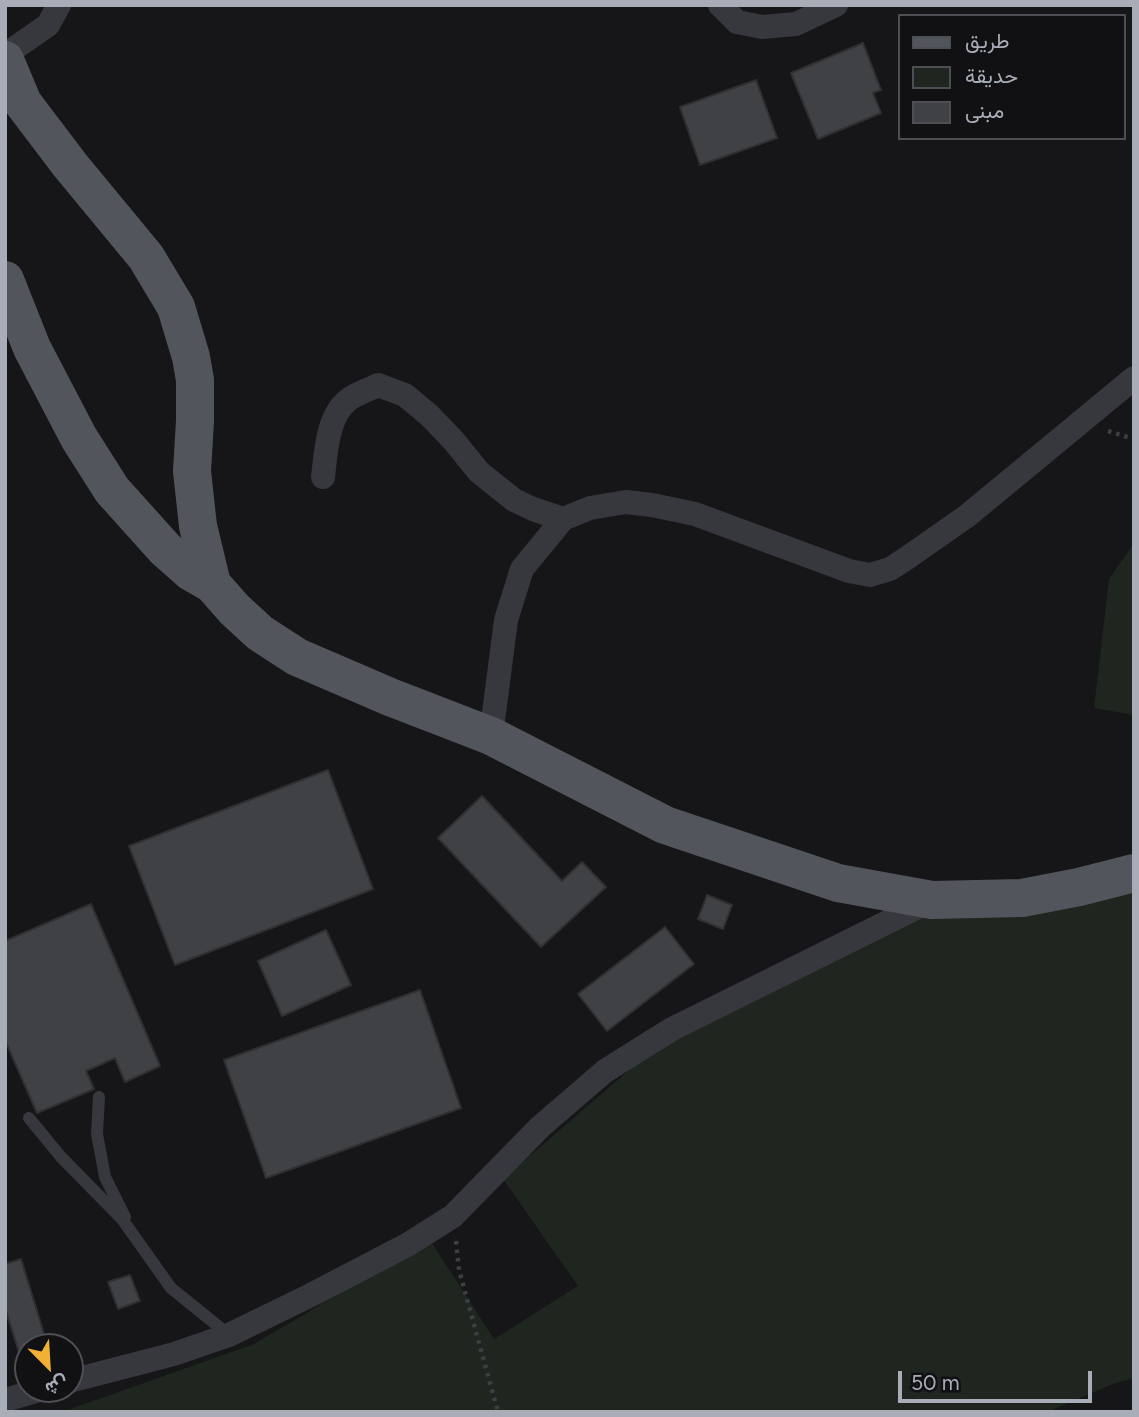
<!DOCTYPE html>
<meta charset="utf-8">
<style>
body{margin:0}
#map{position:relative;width:1139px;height:1417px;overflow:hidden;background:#161618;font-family:Figtree,Vazirmatn,sans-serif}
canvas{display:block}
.frame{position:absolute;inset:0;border:7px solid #a8adb8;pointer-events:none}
.legend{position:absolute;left:898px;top:14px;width:228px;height:126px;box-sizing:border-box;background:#111113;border:2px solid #4d4f55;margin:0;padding:9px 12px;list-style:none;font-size:21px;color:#a8adb8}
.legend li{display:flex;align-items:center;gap:14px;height:35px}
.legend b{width:35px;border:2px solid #4d4f55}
.north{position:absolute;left:14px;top:1333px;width:70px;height:70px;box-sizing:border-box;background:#111113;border:2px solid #4d4f55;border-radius:50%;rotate:156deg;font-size:19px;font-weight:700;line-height:28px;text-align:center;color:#a8adb8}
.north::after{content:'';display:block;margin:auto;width:24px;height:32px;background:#f2b134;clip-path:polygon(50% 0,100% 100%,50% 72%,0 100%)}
.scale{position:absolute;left:898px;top:1371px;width:194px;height:32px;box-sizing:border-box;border:4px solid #a8adb8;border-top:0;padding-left:9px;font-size:21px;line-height:24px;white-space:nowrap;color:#a8adb8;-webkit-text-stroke:5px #111113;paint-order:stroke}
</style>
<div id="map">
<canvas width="1139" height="1417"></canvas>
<div class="frame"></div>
<ul class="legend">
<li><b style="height:9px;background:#53555c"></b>طريق</li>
<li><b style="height:19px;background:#1e261f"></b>حديقة</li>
<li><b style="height:19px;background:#404145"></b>مبنى</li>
</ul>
<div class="north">ش</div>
<div class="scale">50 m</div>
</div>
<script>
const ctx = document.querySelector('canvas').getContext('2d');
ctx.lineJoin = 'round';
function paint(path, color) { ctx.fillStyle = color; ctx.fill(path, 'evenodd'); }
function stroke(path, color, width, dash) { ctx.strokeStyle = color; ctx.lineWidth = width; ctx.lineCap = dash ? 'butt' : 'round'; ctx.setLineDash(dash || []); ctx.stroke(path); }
const green = new Path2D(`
 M1134,543V715L1094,708L1109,579Z
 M1134,877V1378L1113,1384L1047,1412H62L254,1344L430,1240L494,1339L578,1286L503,1179L671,1034L916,917Z`);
const building = new Path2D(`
 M863,43L881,90L873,93L881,113L818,139L791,73Z
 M756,80L777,138L700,165L680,107Z
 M328,770L373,889L175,965L129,846Z
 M482,796L562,881L582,862L606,887L541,947L438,838Z
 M707,895L732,905L723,929L698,919Z
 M91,904L160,1066L125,1082L115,1058L86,1071L94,1089L37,1113L5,1040V941Z
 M665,927L694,964L607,1031L578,994Z
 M326,930L351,985L282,1016L258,961Z
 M420,990L461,1108L266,1178L224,1060Z
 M21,1259L48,1347H28V1367L24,1368L5,1308V1264Z
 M130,1275L140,1301L118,1309L108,1282Z`);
const path = new Path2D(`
 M1108,431L1134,439
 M456,1241L459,1270L498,1412`);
const service = new Path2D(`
 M99,1097L97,1134L105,1177L125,1217
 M29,1118L61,1157L122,1219L171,1288L229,1335`);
const minor = new Path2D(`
 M720,5L737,22L762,27L796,24L836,5
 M5,55L48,25L59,5
 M323,477C326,452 327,417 348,400C357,393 369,390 378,385L405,395L430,416L453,440L479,472L514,500L533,509L563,519
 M491,736L506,620L522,569L563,519L590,508L626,502L652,505L695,514L849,571L870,575L890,569L907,558L967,516L1134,378
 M70,1381L174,1354L229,1335L311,1295L407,1245L453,1216L540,1127L605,1071L672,1029L932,900
 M5,1400L43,1389`);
const primary = new Path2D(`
 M5,60L23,103L70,165L146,257L176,307L191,357L195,380V421L192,471L198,526L212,584
 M5,280L32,348L79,438L112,490L165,549L191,572L212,584L234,609L260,633L297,657L390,697L491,736L665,825L838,883L932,900L1022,898L1079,887L1134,873`);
paint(green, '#1e261f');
paint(building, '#404145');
stroke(building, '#303034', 2);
stroke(path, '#3d3f44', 4.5, [3.5, 5]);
stroke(service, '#37383d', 12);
stroke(minor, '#37383d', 24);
stroke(primary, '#53555c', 38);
</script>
